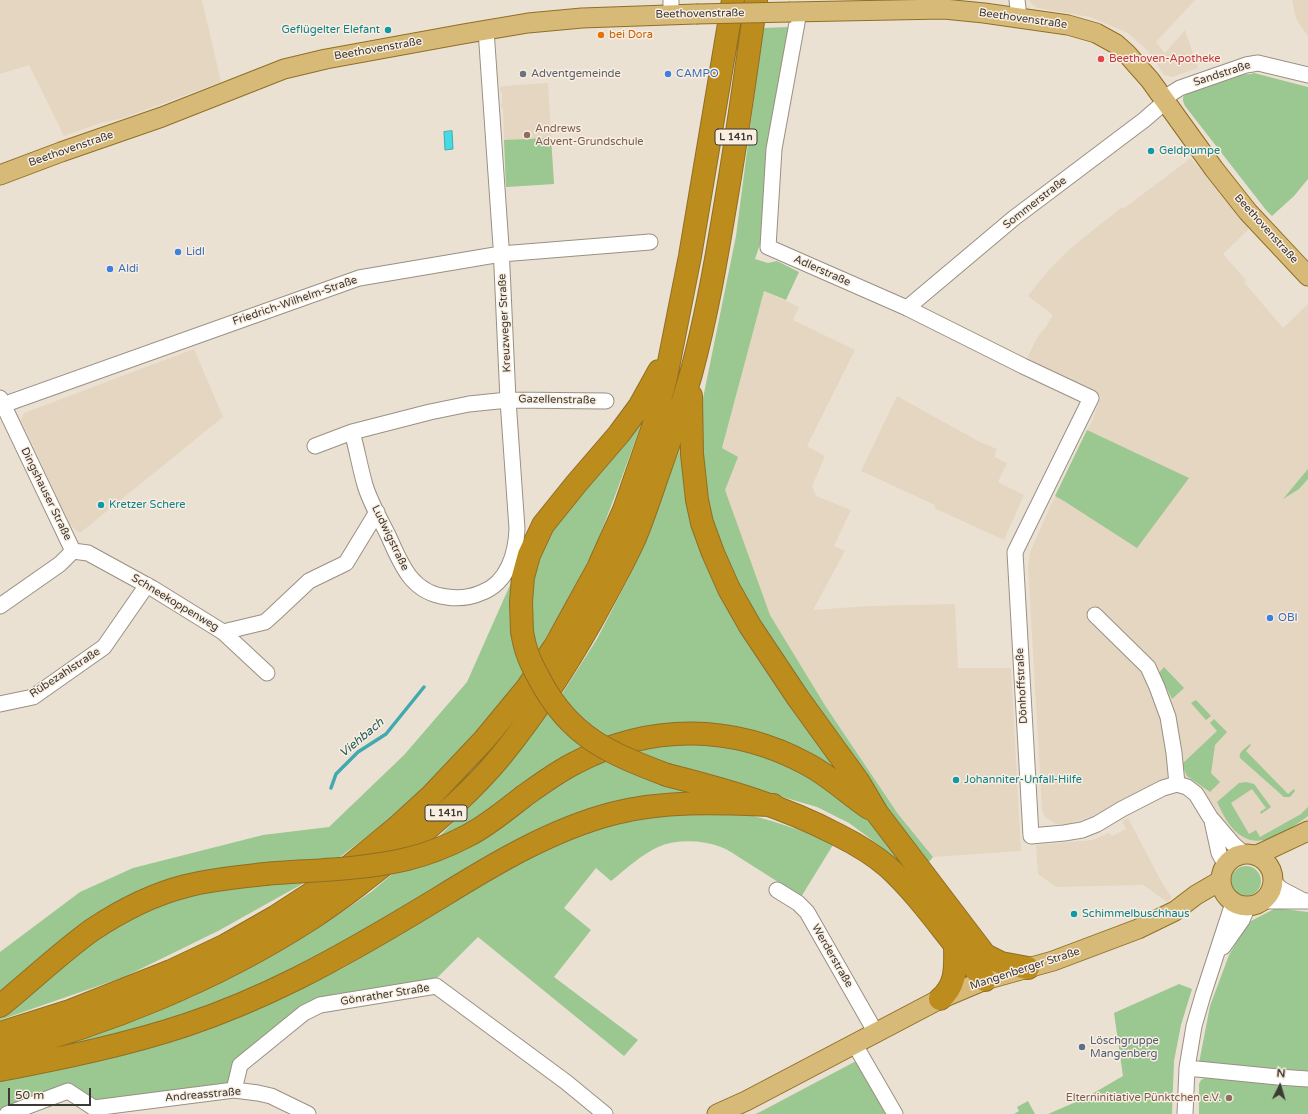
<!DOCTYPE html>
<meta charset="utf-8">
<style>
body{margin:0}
#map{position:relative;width:1308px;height:1114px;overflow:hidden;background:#ebe1d3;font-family:"Varela Round",sans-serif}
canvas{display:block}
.north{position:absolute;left:1260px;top:1066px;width:40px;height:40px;-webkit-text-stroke:3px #f9eee0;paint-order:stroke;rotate:5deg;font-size:11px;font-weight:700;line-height:16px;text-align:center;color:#3d3934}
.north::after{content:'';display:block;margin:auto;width:14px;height:18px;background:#3d3934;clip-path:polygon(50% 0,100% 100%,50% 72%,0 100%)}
.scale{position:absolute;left:8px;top:1088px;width:83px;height:18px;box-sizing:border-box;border:2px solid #3d3934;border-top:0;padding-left:5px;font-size:12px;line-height:14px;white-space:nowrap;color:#3d3934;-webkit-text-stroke:3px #f9eee0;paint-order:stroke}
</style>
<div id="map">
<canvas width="1308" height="1114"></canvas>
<div class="north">N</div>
<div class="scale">50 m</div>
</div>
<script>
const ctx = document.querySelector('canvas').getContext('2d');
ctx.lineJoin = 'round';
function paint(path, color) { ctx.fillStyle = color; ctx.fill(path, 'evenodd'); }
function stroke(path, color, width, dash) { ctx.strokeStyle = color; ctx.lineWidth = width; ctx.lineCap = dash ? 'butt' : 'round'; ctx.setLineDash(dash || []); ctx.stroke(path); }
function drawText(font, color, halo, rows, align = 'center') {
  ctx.font = font + ' "Varela Round",sans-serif'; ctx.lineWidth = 3; ctx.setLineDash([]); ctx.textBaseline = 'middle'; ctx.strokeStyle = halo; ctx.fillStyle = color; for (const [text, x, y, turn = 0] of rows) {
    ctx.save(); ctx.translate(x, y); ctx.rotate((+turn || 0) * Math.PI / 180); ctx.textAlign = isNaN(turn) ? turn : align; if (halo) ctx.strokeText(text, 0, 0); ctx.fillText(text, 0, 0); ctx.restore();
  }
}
const built = new Path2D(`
 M0,0H202L221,82L123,118L98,124L64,136L29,65L0,74Z
 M1029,0H1195L1156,42L1165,53L1185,30L1198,68L1172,77L1164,75L1148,51L1128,33L1090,17L1037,8L1032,4Z
 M1292,0H1308V36L1300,25L1296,18Z
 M548,83L554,184L506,187L503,109L501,108V104L502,103V93L500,92V88L502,86Z
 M1191,158L1249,229L1223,254L1246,280L1244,282L1283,328L1308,304V822L1253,850L1246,848L1224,823L1213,805L1200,789L1164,782L1093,816L1068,824H1056L1045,817L1042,810L1028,566L1030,552L1051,505L1092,421L1101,396L1030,360L1028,356L1038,336L1045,328L1053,315L1028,296L1047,272L1072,247L1122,207L1123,209Z
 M764,291L799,307L793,320L855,350L807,446L825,456L812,486L816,496L851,510L834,546L845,551L813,610L869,606L955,604L958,668H1011L1021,851L933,857L898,814L826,707L770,615L724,490L737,457L722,448Z
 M194,349L223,417L80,533L70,525L21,420L24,413Z
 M897,396L980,442L997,449L994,457L1007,463L998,482L1024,495L1004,540L934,508L935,505L861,471Z
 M1128,818L1161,881L1172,898L1169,900L1167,902L1143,885L1056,887L1038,874L1036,845L1092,840L1109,833L1112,836L1126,829L1122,821Z`);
const green = new Path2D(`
 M789,27L763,235L755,259L768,263L777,261L799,272L786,300L764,291L722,448L738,457L725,490L770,615L826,707L898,814L933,857L928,863L821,717L758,628L705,511L700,413L736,236L763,28Z
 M1254,73L1308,87V179L1294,196L1272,216L1266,210L1185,106L1183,101V97L1186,94L1235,75L1251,74Z
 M551,138L554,184L506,187L504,140Z
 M648,406L616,493L595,548L569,597L537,653L534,645L529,586L549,529Z
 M1087,430L1189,478L1137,548L1064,501L1055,496Z
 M681,447L695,516L852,783L780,743L609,740L584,722L560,697L597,639L628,579Z
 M1308,469V479L1299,489L1283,499Z
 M514,576L525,673L473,738L404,808L336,860L188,877L0,995V952L80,892L133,868L263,835L329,827L404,755L467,682Z
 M1164,667L1184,688L1172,699L1159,673Z
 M1196,700L1211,716L1206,720L1191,703Z
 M548,713L586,749L478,818L460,828L435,841L494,780Z
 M1214,719L1227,732L1215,745L1211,773L1220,782L1210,792L1187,776L1185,772L1182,764L1217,731L1210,723Z
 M682,740L774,755L847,798L877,828L943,905L879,845L849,823L817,807L786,798L670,767L626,747Z
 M1250,744L1251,745L1246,751L1288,794L1294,789L1295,791L1290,797H1284L1240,758C1238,752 1246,748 1250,744Z
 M599,757L723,796L648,799L204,1013L37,1054L146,1015L192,997L244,970L329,921L371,892L396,871Z
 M1246,782L1254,784L1271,807L1261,814L1260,812L1266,808L1252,789L1231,803L1249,834L1256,830L1260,837L1301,814L1308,807V816C1281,835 1252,858 1227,821C1223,815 1220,808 1217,802L1239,783Z
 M735,812C769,819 801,829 833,845L801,897C783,885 764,873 745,861C737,856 729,850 721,847C702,840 677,839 658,847C641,855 626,869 611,881L596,868L564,908L591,930L554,977L638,1040L624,1056L478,937L435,980L318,1002L238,1060L232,1088L95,1103L69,1086L0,1112V1078L131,1051L195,1034L239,1017L345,967L508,867L568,838L615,822L652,815Z
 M1231 881a15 15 0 1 1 30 0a15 15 0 1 1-30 0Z
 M313,878L218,931L124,977L0,1020V1014L112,926L190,892Z
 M1276,908L1308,912V1071L1199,1063L1210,1006L1229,955L1249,922Z
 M1179,984L1192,989L1181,1025L1174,1061L1172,1114H1048L1085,1098L1123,1076L1114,1013Z
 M858,1060L889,1114H755L760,1112Z
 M1205,1078L1308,1086V1114H1199V1084L1201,1080Z
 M1028,1101L1035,1114H1014L1019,1111L1017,1107Z`);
const water = new Path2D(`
 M452,131L453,149L445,150L444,132Z`);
const stream = new Path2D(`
 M331,788L336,774L358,752L386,734L424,687`);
const minor = new Path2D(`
 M671,0V14
 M1017,0L1019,17
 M799,12L774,149L768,247L907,308L1023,366L1091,398L1015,552L1031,836L1064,833L1082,830L1097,824L1122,809L1163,788L1177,784L1187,787L1196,794L1210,817L1233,844L1243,853
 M907,308L1014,218L1144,120L1159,107L1172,93L1180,88L1246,65L1258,63L1308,75
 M0,398L73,551L60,564L0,606
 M0,406L359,278L501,254L650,242
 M352,432C357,449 360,468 365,485C370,502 380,519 388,535C401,564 411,593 447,597C459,599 472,597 483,592C508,582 516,553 517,529L508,400L501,246L486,30
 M315,446L352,432L430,412L469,404L508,400L606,401
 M73,551L88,553L152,588L223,632L267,673
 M1095,615L1148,667L1157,687L1168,717L1174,753L1177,784
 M223,632L265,622L275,613L309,581L346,563L377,512
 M0,704L33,697L104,647L147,585
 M1212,821L1219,853L1225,864
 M1274,882L1281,889L1302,900
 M777,890L798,903L807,912L876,1033
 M1263,901H1308
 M1223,947L1242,920L1248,906
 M855,1045L895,1114
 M1187,1068L1278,1077L1308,1079
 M234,1090L240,1065L304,1013L320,1005L436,986L566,1082L605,1114
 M7,1114L68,1091L94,1108L234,1090L258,1093L271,1096L308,1114
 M1185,1114L1187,1068L1194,1026L1203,995L1233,903`);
const major = new Path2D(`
 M791,12L944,9L984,13L1068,25L1096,33L1116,44L1127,54L1150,80L1214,169L1248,212L1308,276
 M0,175L61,152L162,117L284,69L326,59L463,34L528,23L582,18L696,14
 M1221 880a26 26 0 1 1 52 0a26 26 0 1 1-52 0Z
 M1257,855L1308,831
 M717,1114L746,1101L940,999L985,980L1053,961L1138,929L1175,911L1196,895L1220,881`);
const highway = new Path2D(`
 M691,396L692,454L697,500L702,523L713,553L729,589L750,626L798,698L858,781L877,813L985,955L1001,963L1028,968
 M522,631L521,602L523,577L529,555L543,525L576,484L619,434L639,407L659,371
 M667,775C726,790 783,806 838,835C856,844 873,854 888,867C925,901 951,944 985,980
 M524,796C541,784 557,772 575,763C650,723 733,724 807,764C830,776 848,794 869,808
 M940,999C958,984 955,965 955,944
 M0,1006C31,981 60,953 92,930C119,912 154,894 186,886C212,879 238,877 265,874
 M0,1033L70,1011L171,971L226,945L275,917L335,878L396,828L432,795L484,740L527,688L555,646L598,568L624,510L653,427L666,377L690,256L733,0
 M0,1052C107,1024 216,980 309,920C343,898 374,873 405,848C439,819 473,790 501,756C535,714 565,668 591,622C606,595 621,568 634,540C643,519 650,497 658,474C670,441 681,408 691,374C707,315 717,255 727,195C738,130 747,65 756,0
 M0,1070C62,1058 126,1045 186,1025C225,1012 262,996 298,978C346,954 393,926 439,898C494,864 552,829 615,813C667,800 720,803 773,805`);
const majorBridge = new Path2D(`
 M696,14L791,12`);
const highwayBridge = new Path2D(`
 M522,631C525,651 530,662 540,680C570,737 609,753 667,775
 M265,874C312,870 361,870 407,859C428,854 448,846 467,836C487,826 506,810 524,796`);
const markers = [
 [388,30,4,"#0f9aa8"],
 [601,35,4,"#e8710a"],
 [1101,59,4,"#e0444e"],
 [523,74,4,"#6b7280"],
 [668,74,4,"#3f7fe0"],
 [527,135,4,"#8d6e63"],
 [1151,151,4,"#0f9aa8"],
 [178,252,4,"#3f7fe0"],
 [110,269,4,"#3f7fe0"],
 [101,505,4,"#0f9aa8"],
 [1270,618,4,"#3f7fe0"],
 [956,780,4,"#0f9aa8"],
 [1074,914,4,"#0f9aa8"],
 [1082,1047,4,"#5c6f8a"],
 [1229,1098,4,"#8d6e63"]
];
const shields = [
 [736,137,42],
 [446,813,42]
];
const shieldNames = [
 ["L 141n",736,137],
 ["L 141n",446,813]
];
const streetNames = [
 ["Beethovenstraße",700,14,-1],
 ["Beethovenstraße",1023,19,8],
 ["Beethovenstraße",378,49,-10],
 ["Sandstraße",1222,74,-18],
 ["Beethovenstraße",71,149,-19],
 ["Sommerstraße",1035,203,-38],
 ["Beethovenstraße",1266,229,48],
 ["Adlerstraße",822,271,24],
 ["Friedrich-Wilhelm-Straße",295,301,-19],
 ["Kreuzweger Straße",505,323,-93],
 ["Gazellenstraße",557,400,1],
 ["Dingshauser Straße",46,494,64],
 ["Ludwigstraße",390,538,64],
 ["Schneekoppenweg",175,603,31],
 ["Rübezahlstraße",65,673,-33],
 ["Dönhoffstraße",1022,686,-93],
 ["Werderstraße",832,956,60],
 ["Mangenberger Straße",1025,969,-18],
 ["Gönrather Straße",385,995,-9],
 ["Andreasstraße",203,1095,-5]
];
const cultureNames = [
 ["Geflügelter Elefant",380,30,"right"],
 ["Geldpumpe",1159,151],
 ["Kretzer Schere",109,505],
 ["Johanniter-Unfall-Hilfe",964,780],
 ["Schimmelbuschhaus",1082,914]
];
const foodNames = [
 ["bei Dora",609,35]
];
const healthNames = [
 ["Beethoven-Apotheke",1109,59]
];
const worshipNames = [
 ["Adventgemeinde",531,74]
];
const shopNames = [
 ["CAMPO",676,74],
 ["Lidl",186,252],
 ["Aldi",118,269],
 ["OBI",1278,618]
];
const educationNames = [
 ["Andrews",535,129],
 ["Advent-Grundschule",535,142],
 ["Elterninitiative Pünktchen e.V.",1221,1098,"right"]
];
const serviceNames = [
 ["Löschgruppe",1090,1041],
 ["Mangenberg",1090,1054]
];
const waterNames = [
 ["Viehbach",362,738,-40]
];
paint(built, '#e4d6c1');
paint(green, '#9bc791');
paint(water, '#44dbe4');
stroke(water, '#42aaaf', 1);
stroke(stream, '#42aaaf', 3.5);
stroke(minor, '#999083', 17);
stroke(major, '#906f24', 21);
stroke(highway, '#906f24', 24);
stroke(minor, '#fff', 15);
stroke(major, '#d7ba77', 19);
stroke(highway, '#bc8c1c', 22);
stroke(majorBridge, '#906f24', 21, []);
stroke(highwayBridge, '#906f24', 24, []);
stroke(majorBridge, '#d7ba77', 19);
stroke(highwayBridge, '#bc8c1c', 22);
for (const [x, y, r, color] of markers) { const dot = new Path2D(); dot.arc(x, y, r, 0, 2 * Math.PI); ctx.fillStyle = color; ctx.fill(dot); stroke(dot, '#f9eee0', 1.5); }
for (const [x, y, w] of shields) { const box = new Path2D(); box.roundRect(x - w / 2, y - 8, w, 16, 3); ctx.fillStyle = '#f9eee0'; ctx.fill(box); stroke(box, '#3d3934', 1); }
drawText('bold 10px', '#3d3934', null, shieldNames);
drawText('11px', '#3d3934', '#f9eee0', streetNames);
drawText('11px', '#0d838f', '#f9eee0', cultureNames, 'left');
drawText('11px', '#c56008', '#f9eee0', foodNames, 'left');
drawText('11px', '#be3a42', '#f9eee0', healthNames, 'left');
drawText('11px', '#5b616d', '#f9eee0', worshipNames, 'left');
drawText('11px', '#366cbe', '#f9eee0', shopNames, 'left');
drawText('11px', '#785e54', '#f9eee0', educationNames, 'left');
drawText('11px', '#4e5e75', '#f9eee0', serviceNames, 'left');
drawText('italic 12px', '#1f5c5f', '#f9eee0', waterNames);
</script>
